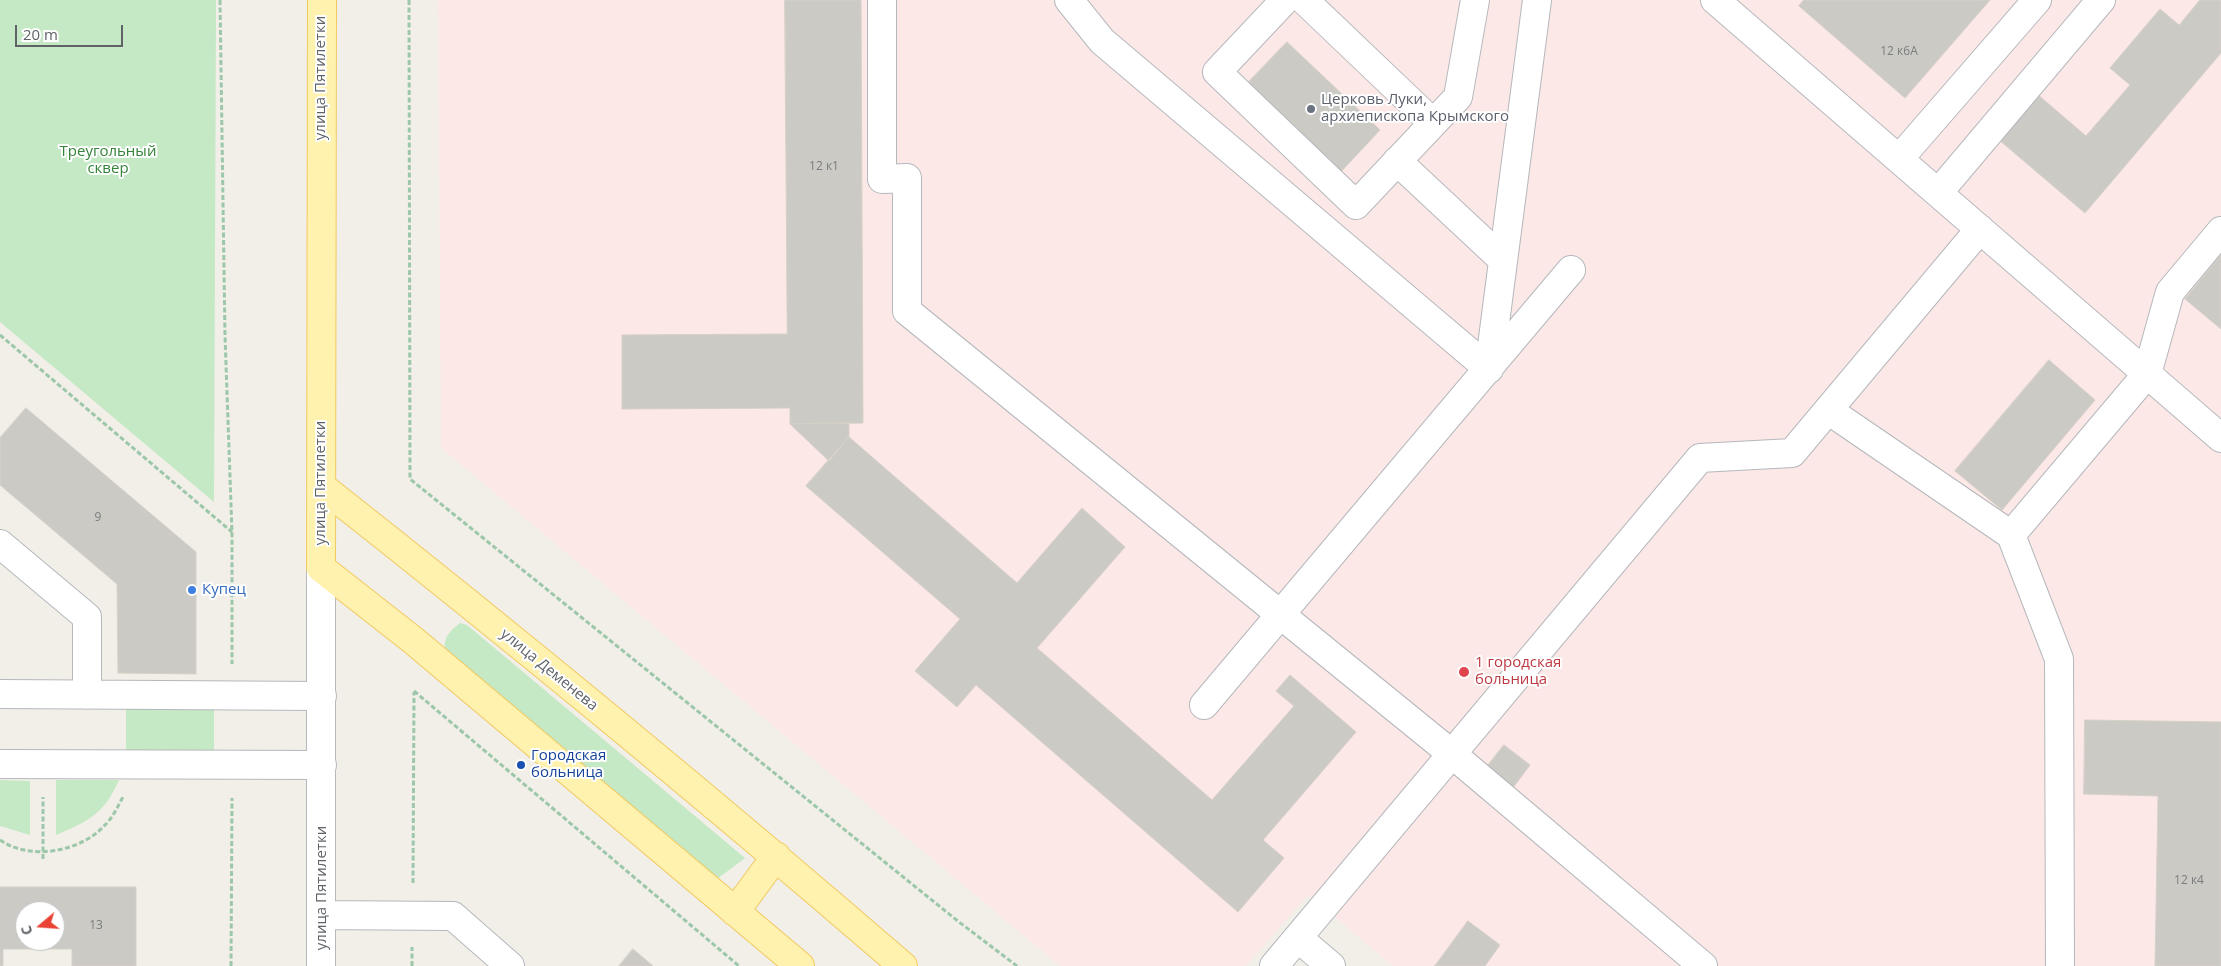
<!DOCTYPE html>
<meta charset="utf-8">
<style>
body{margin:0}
#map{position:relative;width:2221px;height:966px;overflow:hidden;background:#f1efe8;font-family:"Open Sans",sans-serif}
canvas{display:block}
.north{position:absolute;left:15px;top:901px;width:50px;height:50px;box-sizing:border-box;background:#fff;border:1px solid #bfc1c3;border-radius:50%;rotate:252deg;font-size:14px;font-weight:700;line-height:20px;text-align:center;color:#5f6368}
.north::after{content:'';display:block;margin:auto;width:18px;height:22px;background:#ea4335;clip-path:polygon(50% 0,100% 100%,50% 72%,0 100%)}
.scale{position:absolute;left:15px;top:25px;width:108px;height:22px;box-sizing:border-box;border:2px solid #5f6368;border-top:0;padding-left:6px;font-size:15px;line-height:18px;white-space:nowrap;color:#5f6368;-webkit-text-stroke:4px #fff;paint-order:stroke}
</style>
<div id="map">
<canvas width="2221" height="966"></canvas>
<div class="north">С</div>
<div class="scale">20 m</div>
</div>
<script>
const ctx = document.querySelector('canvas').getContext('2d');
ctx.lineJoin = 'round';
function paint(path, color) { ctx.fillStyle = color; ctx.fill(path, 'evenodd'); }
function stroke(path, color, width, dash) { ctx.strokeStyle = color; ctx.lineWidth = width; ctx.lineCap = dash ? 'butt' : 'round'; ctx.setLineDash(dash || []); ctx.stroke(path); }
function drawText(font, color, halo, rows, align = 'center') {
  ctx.font = font + ' "Open Sans",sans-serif'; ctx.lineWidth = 4; ctx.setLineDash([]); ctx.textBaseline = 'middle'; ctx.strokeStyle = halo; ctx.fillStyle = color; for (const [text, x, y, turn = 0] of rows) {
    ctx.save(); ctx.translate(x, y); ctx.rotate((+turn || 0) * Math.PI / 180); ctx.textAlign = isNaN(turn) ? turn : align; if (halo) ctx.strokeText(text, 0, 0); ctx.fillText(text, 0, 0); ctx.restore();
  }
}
const medical = new Path2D(`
 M438,0H2221V966H1393L1308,895L1246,966H1060L441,448Z`);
const green = new Path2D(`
 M0,0H216L214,502L0,322Z
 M460,623L467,625L745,858L713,882L445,651C443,637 450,631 460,623Z
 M126,707H214V751H126Z
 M0,780L30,781V835L0,826Z
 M56,780H119C104,814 89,821 56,835Z`);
const building = new Path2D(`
 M785,0H861L863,423L790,424V408L622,409V335L787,334Z
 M1804,0H1990L1905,98L1799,6Z
 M2200,0H2221V53L2085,213L1998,139L2037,94L2086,136L2130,85L2110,68L2160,9L2179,25Z
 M1287,42L1380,130L1336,177L1243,88Z
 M2221,255V329L2185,299Z
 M2049,360L2095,400L2002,510L1955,471Z
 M26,408L196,552V674L118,673L117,584L0,485V438Z
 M849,423V437L829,461L790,424Z
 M849,437L1017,583L1082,508L1125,547L1037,648L1212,800L1294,706L1276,691L1290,675L1356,732L1263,840L1284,858L1238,912L976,685L957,707L915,671L960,619L806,486Z
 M2085,720L2221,722V966H2155L2158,796L2084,794Z
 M1504,745L1530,765L1509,793L1482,773Z
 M0,887H136V966H72V949H3V966H0ZM25,911H55V941H25Z
 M1468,921L1500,945L1485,966H1435Z
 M633,949L653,966H619Z`);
const path = new Path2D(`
 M220,0L225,336L232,533V664
 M409,0L410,479L959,922L1017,966
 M0,335L232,532
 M414,691L739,966
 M0,840C30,861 80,852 104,826C112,819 118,806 123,797
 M43,859V797
 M413,883L414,692
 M231,966L232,798
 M412,966V947`);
const minor = new Path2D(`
 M882,0V179L907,178V311L1452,754L1703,966
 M1069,0L1102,41L1489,369
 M1285,0L1217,72L1356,205L1458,97L1475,0
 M1304,0L1433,123
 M1715,0L2221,438
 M1899,159L2037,0
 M1397,161L1503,260
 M1938,193L2101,0
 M1489,369L1537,0
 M1828,410L2011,535L2059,659L2060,966
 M2011,535L2147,374L2170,292L2221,231
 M0,544L87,617V695
 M321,568V966
 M0,694L322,696
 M1204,705L1571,270
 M0,764L322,765
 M321,915L453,916L510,966
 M1298,938L1331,966
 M1274,966L1700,458L1792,453L1980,229`);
const major = new Path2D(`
 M322,0L321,568L414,641L800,966
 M321,486C519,642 713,802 903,966
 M735,912L776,856`);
const markers = [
 [1311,109,5,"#6b7280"],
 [192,590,5,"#3f7fe0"],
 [1464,672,6,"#e0444e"],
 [521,765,5,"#1a4fb4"]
];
const numberNames = [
 ["12 к6А",1899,52],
 ["12 к1",824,167],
 ["9",98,518],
 ["12 к4",2189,881],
 ["13",96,926]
];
const streetNames = [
 ["улица Пятилетки",321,78,-90],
 ["улица Пятилетки",321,483,-90],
 ["улица Деменева",549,670,39],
 ["улица Пятилетки",322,888,-90]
];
const worshipNames = [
 ["Церковь Луки,",1321,100],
 ["архиепископа Крымского",1321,117]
];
const parkNames = [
 ["Треугольный",108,152],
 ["сквер",108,169]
];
const shopNames = [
 ["Купец",202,590]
];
const healthNames = [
 ["1 городская",1475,663],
 ["больница",1475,680]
];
const transitNames = [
 ["Городская",531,756],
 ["больница",531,773]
];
paint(medical, '#fce8e6');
paint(green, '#c5e8c5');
paint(building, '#cccac5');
stroke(building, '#d6d1c6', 1);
stroke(minor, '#b5b8bc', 30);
stroke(major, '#f2c960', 30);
stroke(path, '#9cc7a9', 3, [5, 2.5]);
stroke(minor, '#fff', 28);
stroke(major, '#fff2af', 28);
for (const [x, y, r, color] of markers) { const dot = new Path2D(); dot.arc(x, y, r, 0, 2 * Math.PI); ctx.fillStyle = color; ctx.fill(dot); stroke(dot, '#fff', 2); }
drawText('12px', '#7a7d7f', null, numberNames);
drawText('15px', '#5f6368', '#fff', streetNames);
drawText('15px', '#5b616d', '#fff', worshipNames, 'left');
drawText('15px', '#348238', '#fff', parkNames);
drawText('15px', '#366cbe', '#fff', shopNames, 'left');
drawText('15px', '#be3a42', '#fff', healthNames, 'left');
drawText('15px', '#164399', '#fff', transitNames, 'left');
</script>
